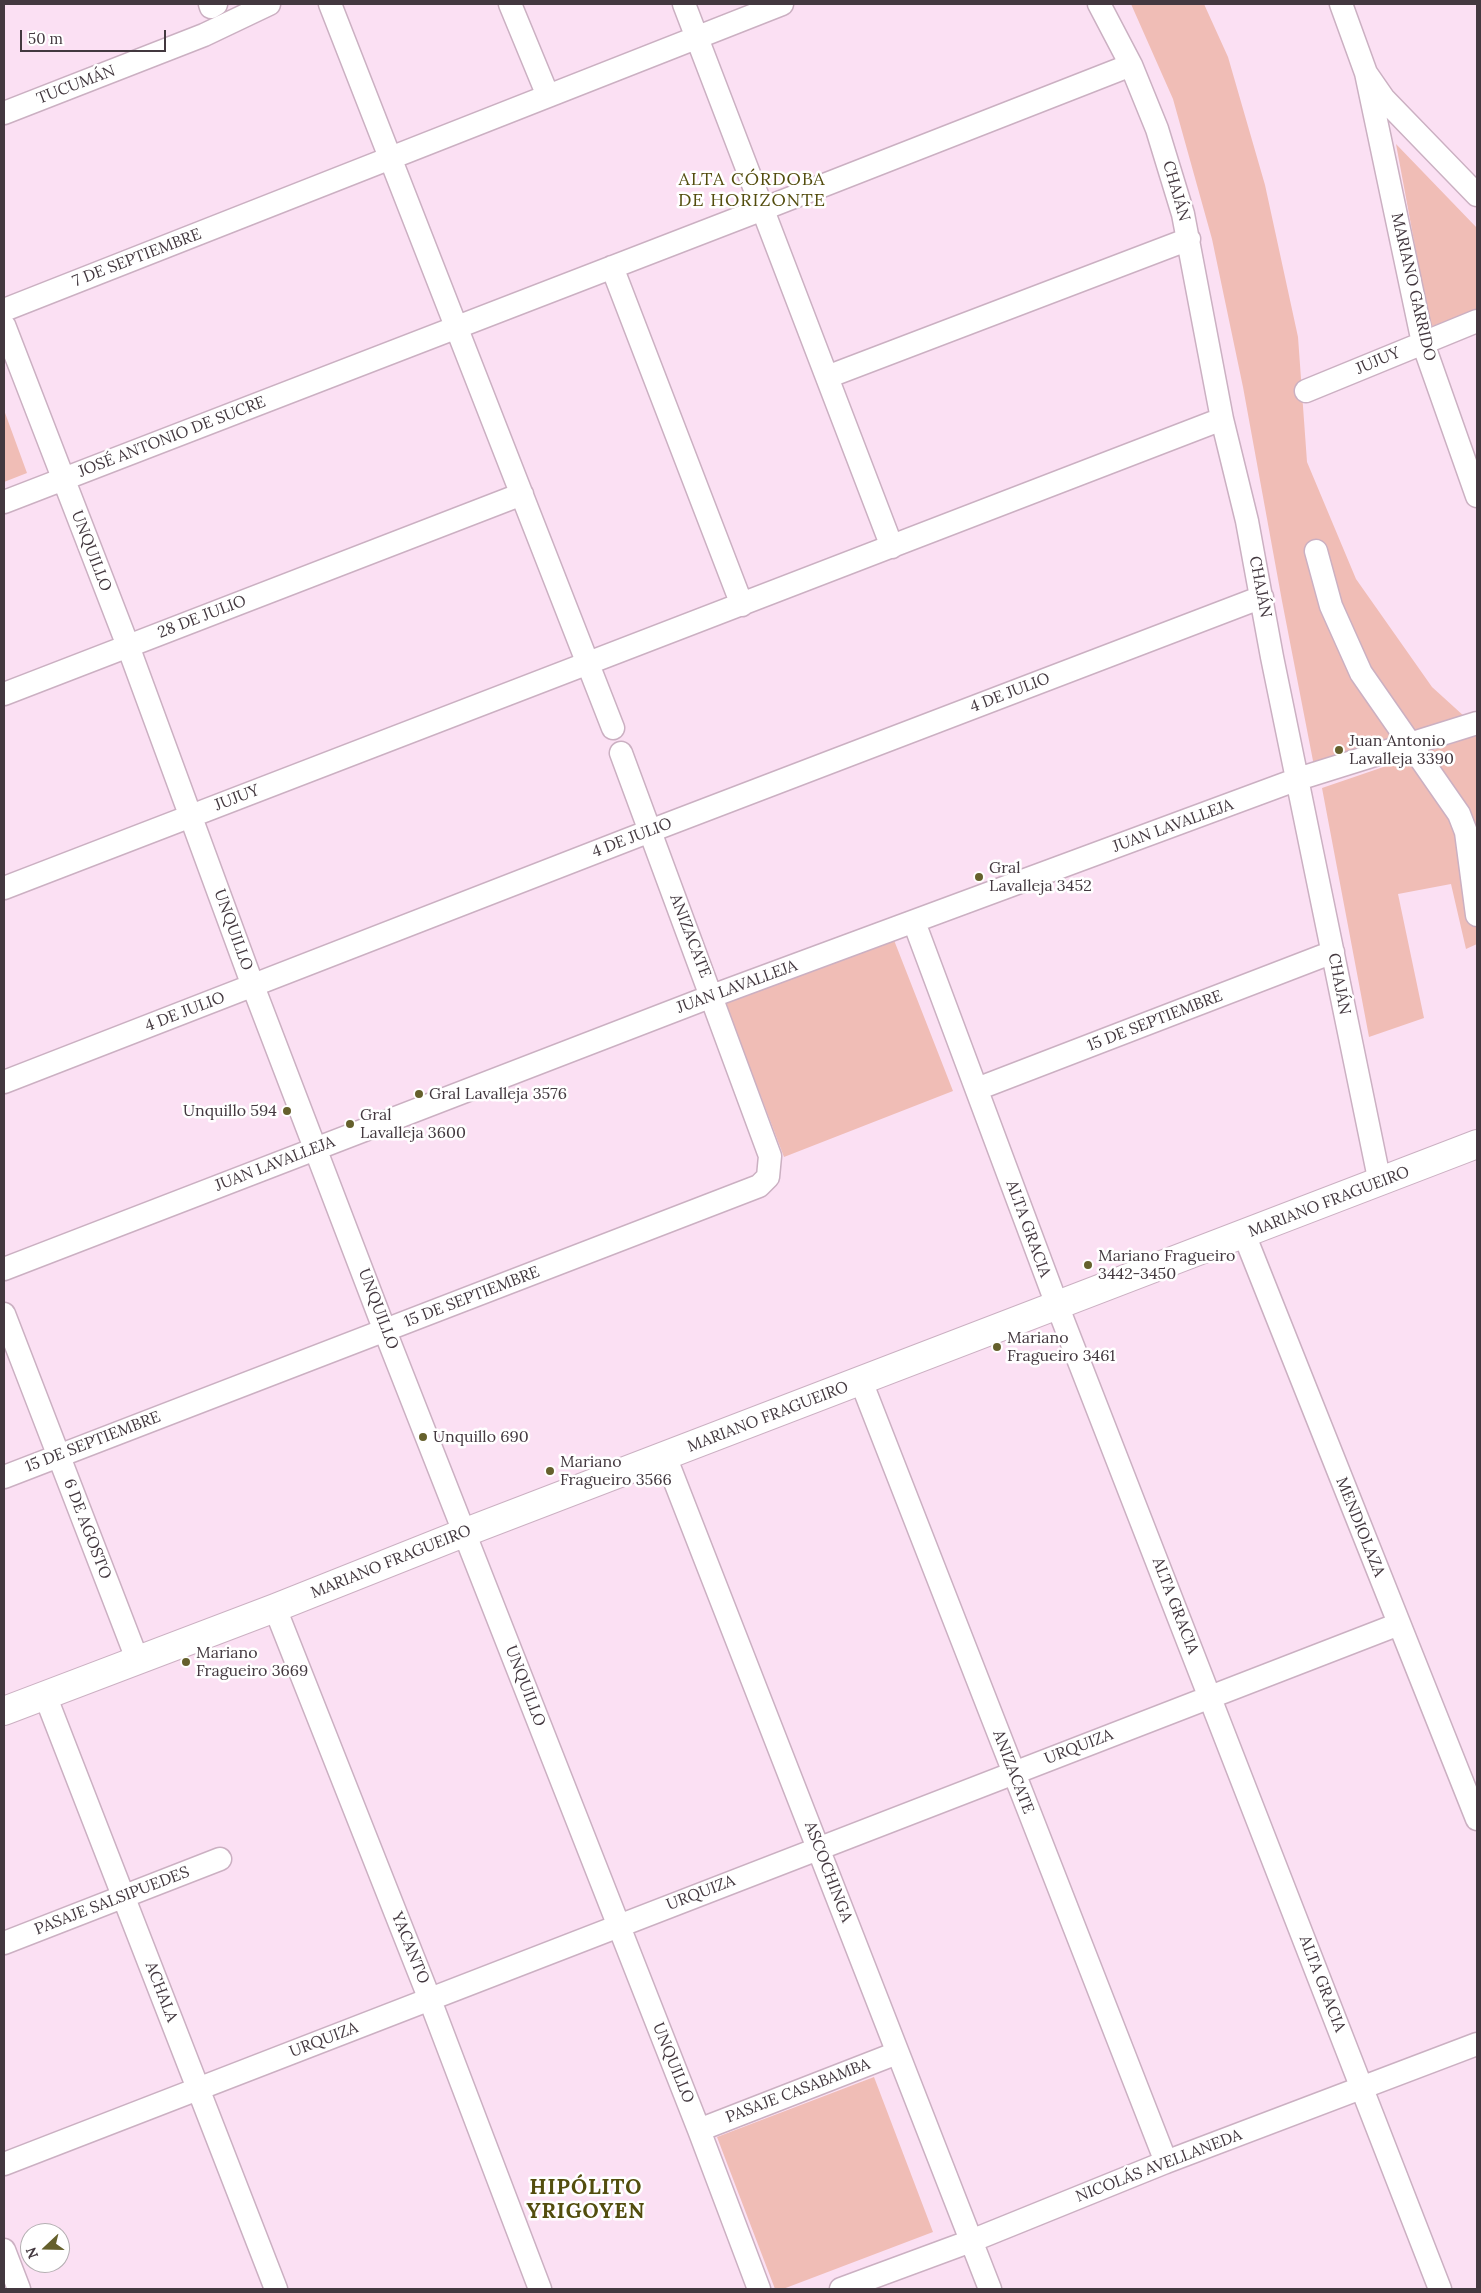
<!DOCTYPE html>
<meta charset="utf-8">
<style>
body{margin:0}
#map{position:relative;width:1481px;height:2293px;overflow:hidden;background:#fbe0f3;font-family:Lora,serif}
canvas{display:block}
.frame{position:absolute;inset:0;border:5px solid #43383f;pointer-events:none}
.north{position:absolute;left:20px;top:2223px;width:50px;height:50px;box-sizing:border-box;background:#fff;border:1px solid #b4afb2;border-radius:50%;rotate:249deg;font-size:14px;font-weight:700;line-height:20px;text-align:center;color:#43383f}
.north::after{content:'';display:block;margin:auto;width:18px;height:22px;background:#65602c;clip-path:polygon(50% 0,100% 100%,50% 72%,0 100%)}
.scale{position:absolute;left:20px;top:30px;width:146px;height:22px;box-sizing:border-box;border:2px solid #43383f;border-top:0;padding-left:6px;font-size:15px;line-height:18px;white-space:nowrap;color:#43383f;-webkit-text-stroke:4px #fff;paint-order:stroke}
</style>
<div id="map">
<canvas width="1481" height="2293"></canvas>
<div class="frame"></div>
<div class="north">N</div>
<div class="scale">50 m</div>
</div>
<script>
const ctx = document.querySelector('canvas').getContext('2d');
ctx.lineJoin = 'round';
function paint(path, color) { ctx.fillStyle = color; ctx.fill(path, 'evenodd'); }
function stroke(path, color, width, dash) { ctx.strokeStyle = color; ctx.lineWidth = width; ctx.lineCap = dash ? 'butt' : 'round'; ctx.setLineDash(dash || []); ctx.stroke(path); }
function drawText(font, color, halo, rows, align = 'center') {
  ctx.font = font + ' Lora,serif'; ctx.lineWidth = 5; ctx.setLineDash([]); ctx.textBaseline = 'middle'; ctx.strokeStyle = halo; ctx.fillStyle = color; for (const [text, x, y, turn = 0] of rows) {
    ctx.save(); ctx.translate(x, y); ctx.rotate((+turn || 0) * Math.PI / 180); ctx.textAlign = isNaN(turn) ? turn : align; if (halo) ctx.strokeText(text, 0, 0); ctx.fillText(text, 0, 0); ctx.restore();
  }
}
const green = new Path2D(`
 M1131,4H1204L1228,57L1265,185L1298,337L1307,462L1356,579L1432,687L1465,717L1314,766L1282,601L1243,387L1212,239L1173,99Z
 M1396,144L1477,228V310L1430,327Z
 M4,410L27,473L4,482Z
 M1477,735V944L1466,949L1451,884L1398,894L1424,1018L1369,1037L1322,788Z
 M892,935L953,1091L784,1157L724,1000Z
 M874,2077L933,2232L783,2289H775L717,2137Z`);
const minor = new Path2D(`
 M210,4L211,7L216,4
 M330,4L613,728
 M510,4L548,96
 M684,4L892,547
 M1099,4L1131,65L1157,129L1183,214L1222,419L1247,521L1272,657L1380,1183
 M1341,4L1366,73L1384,99L1477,195
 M1366,73L1423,343L1477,496
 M4,113L204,35L269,4
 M612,267L742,605
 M4,310L782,4
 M4,325L128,646L253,986L385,1331L699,2130L759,2289
 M827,377L1189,239
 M1306,391L1477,321
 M4,502L763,209L1131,65
 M1316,551L1331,606L1361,673L1459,814L1466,832L1477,915
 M4,694L522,494
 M4,888L1222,419
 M914,922L1057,1305L1440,2289
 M4,1082L650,831L1262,597
 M977,1089L1333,952
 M1244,1234L1477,1819
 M4,1269L712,996L1298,779L1477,723
 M4,1314L137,1659
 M861,1381L1166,2162
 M665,1456L990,2289
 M4,1477L759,1186L768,1177L770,1156L621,753
 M275,1608L430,2000L540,2289
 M45,1695L276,2289
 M4,1943L220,1859
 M699,2130L897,2053
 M4,2164L1399,1624
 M4,2250L19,2289
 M841,2289L971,2241L1166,2162L1477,2044`);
const major = new Path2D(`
 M4,1711L275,1608L466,1532L1477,1144`);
const markers = [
 [1339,750,5,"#65602c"],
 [979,877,5,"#65602c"],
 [419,1094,5,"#65602c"],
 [287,1111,5,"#65602c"],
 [350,1124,5,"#65602c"],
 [1088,1265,5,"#65602c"],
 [997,1347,5,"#65602c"],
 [423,1437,5,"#65602c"],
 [550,1471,5,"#65602c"],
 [186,1662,5,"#65602c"]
];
const streetNames = [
 ["TUCUMÁN",76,85,-21],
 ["CHAJÁN",1176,191,74],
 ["7 DE SEPTIEMBRE",137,258,-21],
 ["MARIANO GARRIDO",1413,287,77],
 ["JUJUY",1378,361,-23],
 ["JOSÉ ANTONIO DE SUCRE",172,437,-21],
 ["UNQUILLO",91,551,69],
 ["CHAJÁN",1260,587,79],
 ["28 DE JULIO",202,617,-21],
 ["4 DE JULIO",1010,693,-21],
 ["JUJUY",237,798,-21],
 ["JUAN LAVALLEJA",1173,826,-20],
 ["4 DE JULIO",632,838,-21],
 ["UNQUILLO",233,930,70],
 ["ANIZACATE",690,936,69],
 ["CHAJÁN",1339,984,79],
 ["JUAN LAVALLEJA",737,987,-20],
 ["4 DE JULIO",185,1012,-21],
 ["15 DE SEPTIEMBRE",1155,1021,-21],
 ["JUAN LAVALLEJA",275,1164,-21],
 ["MARIANO FRAGUEIRO",1329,1202,-21],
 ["ALTA GRACIA",1028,1229,70],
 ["15 DE SEPTIEMBRE",472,1297,-21],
 ["UNQUILLO",378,1309,69],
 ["MARIANO FRAGUEIRO",768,1417,-21],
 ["15 DE SEPTIEMBRE",93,1442,-21],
 ["MENDIOLAZA",1360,1527,68],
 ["6 DE AGOSTO",87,1529,69],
 ["MARIANO FRAGUEIRO",391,1562,-22],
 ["ALTA GRACIA",1175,1606,69],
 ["UNQUILLO",525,1686,69],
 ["URQUIZA",1079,1747,-21],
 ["ANIZACATE",1013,1772,69],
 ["ASCOCHINGA",828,1872,69],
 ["URQUIZA",701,1893,-21],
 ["PASAJE SALSIPUEDES",112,1901,-21],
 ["YACANTO",410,1948,68],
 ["ALTA GRACIA",1322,1984,69],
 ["ACHALA",161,1992,69],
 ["URQUIZA",324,2040,-21],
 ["UNQUILLO",673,2063,68],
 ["PASAJE CASABAMBA",798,2091,-21],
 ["NICOLÁS AVELLANEDA",1159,2166,-21]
];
const poiNames = [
 ["Juan Antonio",1349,741],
 ["Lavalleja 3390",1349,759],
 ["Gral",989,868],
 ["Lavalleja 3452",989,886],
 ["Gral Lavalleja 3576",429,1094],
 ["Unquillo 594",277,1111,"right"],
 ["Gral",360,1115],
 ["Lavalleja 3600",360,1133],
 ["Mariano Fragueiro",1098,1256],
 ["3442-3450",1098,1274],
 ["Mariano",1007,1338],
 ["Fragueiro 3461",1007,1356],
 ["Unquillo 690",433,1437],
 ["Mariano",560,1462],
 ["Fragueiro 3566",560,1480],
 ["Mariano",196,1653],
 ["Fragueiro 3669",196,1671]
];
const neighbourhoodNames = [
 ["ALTA CÓRDOBA",752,180],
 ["DE HORIZONTE",752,201]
];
const districtNames = [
 ["HIPÓLITO",586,2188],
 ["YRIGOYEN",586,2212]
];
paint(green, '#f0bdb6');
stroke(minor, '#cbb0c2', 25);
stroke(major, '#cbb0c2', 30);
stroke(minor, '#fff', 22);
stroke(major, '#fff', 28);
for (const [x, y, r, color] of markers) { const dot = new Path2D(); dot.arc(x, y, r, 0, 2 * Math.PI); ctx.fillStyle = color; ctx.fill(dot); stroke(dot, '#fff', 2); }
drawText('16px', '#43383f', '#fff', streetNames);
drawText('16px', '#43383f', '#fff', poiNames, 'left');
ctx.letterSpacing = '1px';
drawText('18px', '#534d0e', '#fff', neighbourhoodNames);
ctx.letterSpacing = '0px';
ctx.letterSpacing = '1px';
drawText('bold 21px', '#534d0e', '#fff', districtNames);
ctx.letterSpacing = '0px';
</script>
